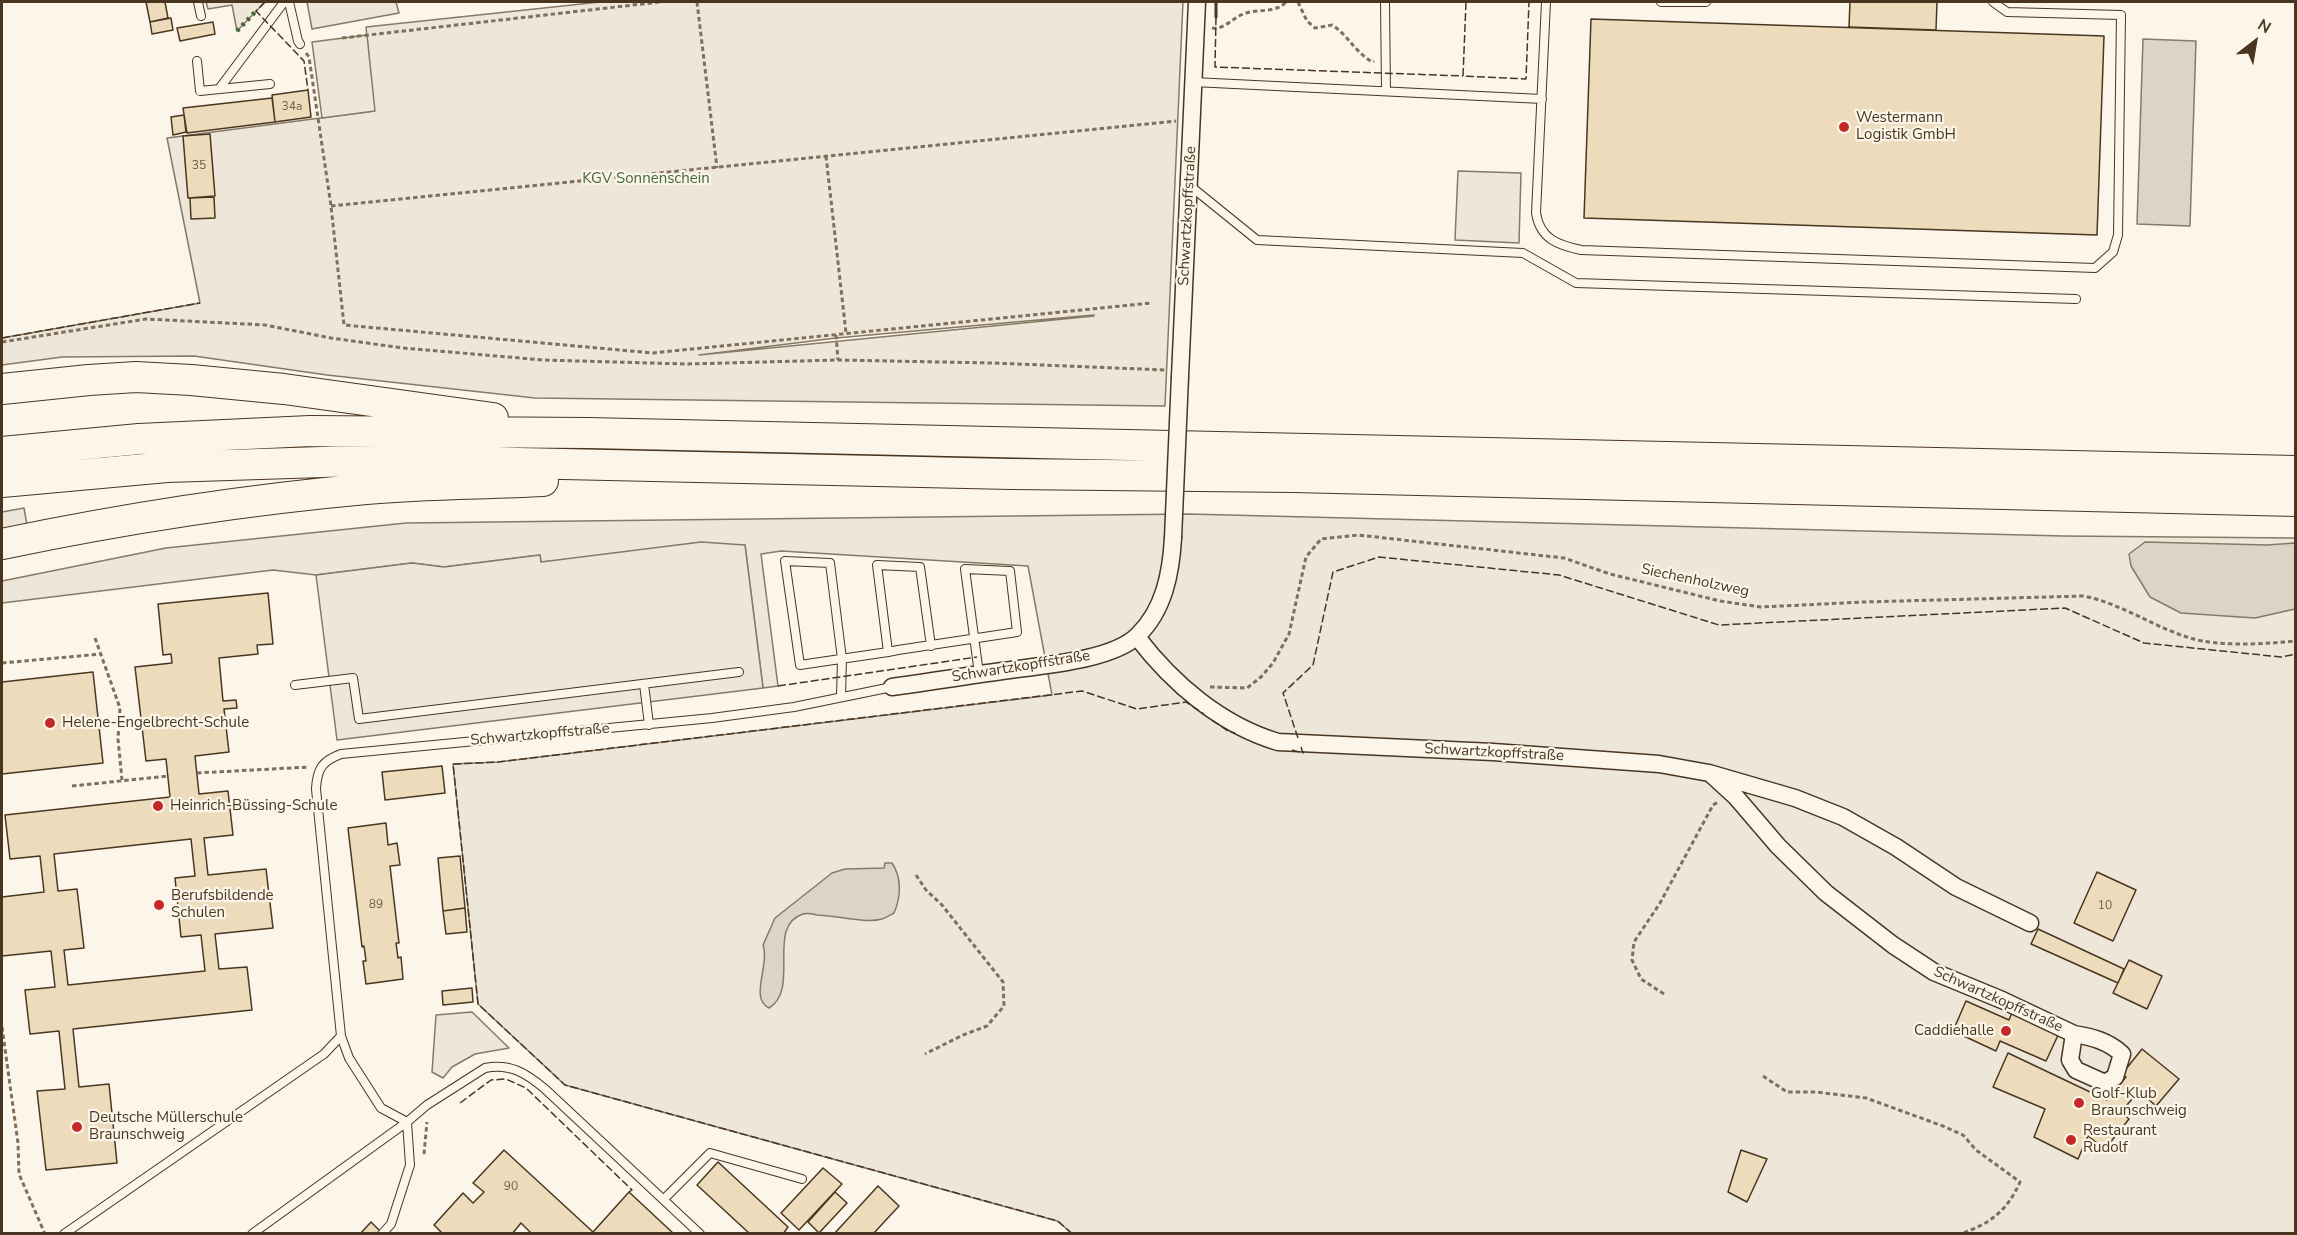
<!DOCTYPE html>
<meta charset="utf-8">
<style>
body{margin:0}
#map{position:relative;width:2297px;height:1235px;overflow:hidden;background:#fbf6e9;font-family:"Nunito Sans",sans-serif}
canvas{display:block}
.frame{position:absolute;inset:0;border:3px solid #4a3520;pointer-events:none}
.north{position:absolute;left:2225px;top:12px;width:60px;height:60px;-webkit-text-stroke:4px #fbf6e9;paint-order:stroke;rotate:31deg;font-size:16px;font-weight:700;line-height:24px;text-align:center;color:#4a3520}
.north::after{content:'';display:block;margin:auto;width:21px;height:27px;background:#4a3520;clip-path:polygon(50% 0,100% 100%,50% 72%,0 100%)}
</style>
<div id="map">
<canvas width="2297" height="1235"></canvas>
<div class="frame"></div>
<div class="north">N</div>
</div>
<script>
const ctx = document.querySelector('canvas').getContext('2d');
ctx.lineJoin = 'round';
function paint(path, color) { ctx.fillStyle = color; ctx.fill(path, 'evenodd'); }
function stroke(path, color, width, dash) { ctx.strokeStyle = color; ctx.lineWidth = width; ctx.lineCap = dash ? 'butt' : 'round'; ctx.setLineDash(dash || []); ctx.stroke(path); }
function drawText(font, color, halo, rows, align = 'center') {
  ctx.font = font + ' "Nunito Sans",sans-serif'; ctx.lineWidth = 4.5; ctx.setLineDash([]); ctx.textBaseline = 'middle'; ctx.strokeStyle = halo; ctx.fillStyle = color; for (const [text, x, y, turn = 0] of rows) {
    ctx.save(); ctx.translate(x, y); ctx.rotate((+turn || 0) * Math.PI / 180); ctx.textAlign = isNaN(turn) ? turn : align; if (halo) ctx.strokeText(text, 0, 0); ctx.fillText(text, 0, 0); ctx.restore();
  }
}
const green = new Path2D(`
 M206,2H265L237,31L232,5L208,9Z
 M307,2H396L399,13L312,29Z
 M600,2H1183L1165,406L535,398L327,375L194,356L62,357L2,365V338L200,303L167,138L374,111L366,27ZM1094,315V316L699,355L836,338Z
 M24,508L27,525L2,531V512Z
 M1188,514L2063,536L2295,538V1233H1072L1057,1221L565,1085L478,1004L453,764L498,762L1052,695L1028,566L781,551L761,554L778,686L763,688L745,545L541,562L540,555L444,567L412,563L316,575L273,570L2,603V581L166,548L406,523Z`);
const parking = new Path2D(`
 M367,35L375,111L322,118L312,42Z
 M1458,171L1521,173L1519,243L1455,240Z
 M701,542L745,545L763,688L337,740L316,575L412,563L444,567L540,555L541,562Z
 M472,1012L509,1048L475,1054L452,1067L443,1078L432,1072L436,1015Z`);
const water = new Path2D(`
 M2143,39L2196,41L2190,226L2137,224Z
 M2145,542L2267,545L2295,543V609L2255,618L2181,613L2150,597L2131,566L2129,554Z
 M885,863H892C902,878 901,897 894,913C890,915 886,918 882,919C865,924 835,915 817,915C813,914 807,913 803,914C765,926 801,989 769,1008C749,999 770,965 763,945L775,918L832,873L845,869L884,868Z`);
const building = new Path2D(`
 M146,2H165L168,18L150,22Z
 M1850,2H1937L1936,30L1849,27Z
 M171,18L173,30L152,34L150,22Z
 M1591,19L2104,36L2097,235L1584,218Z
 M213,22L215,34L180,41L177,28Z
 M308,90L311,117L275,122L272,95Z
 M272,98L275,122L187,133L183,108Z
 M184,115L186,132L173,135L171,117Z
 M210,134L215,196L188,198L183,136Z
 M214,197L215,218L191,219L190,198Z
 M268,593L273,644L257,645L258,654L219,658L223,701L236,700L237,708L224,709L229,752L195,756L199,794L228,791L233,835L204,838L208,875L266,869L273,928L215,934L219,969L247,967L252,1010L73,1029L79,1087L109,1084L117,1163L46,1170L37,1091L65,1089L59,1031L30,1034L25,990L55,987L51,951L2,956V897L44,892L40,856L10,859L5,815L170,797L166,759L146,761L135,667L172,663L171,654L163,655L158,604ZM191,839L195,876L175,878L181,937L201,935L205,971L68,985L64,950L84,948L77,889L58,891L54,854Z
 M93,672L103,763L2,774V682Z
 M442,766L445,793L385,800L382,772Z
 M386,823L388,845L397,843L400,865L390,866L399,943H396L398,958L401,957L403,979L366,984L363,961H366L364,946L362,947L348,828Z
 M460,856L465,908L443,911L438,858Z
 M2097,872L2136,890L2113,941L2074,923Z
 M465,908L467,932L446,934L443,911Z
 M2038,929L2124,969L2118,983L2031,944Z
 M2129,960L2162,976L2147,1009L2113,993Z
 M472,988L473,1002L443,1005L442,991Z
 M1966,1001L2009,1020L2013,1010L2060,1031L2046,1061L2000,1041L1996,1051L1953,1031Z
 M2142,1049L2179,1079L2156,1106L2139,1091L2121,1112L2129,1119L2105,1149L2088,1136L2078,1159L2034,1137L2045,1109L1993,1087L2008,1053L2107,1100L2126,1077L2122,1074Z
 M504,1150L593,1232L629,1192L674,1234H532L521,1223L512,1234H443L434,1225L463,1193L473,1203L484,1192L473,1183Z
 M1741,1150L1767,1159L1747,1202L1728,1192Z
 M718,1162L788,1227L783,1234H750L697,1185Z
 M823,1168L842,1184L799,1230L781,1213Z
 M878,1186L899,1206L873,1234H834Z
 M835,1192L847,1203L819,1233L808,1222Z
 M371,1222L382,1233L360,1234Z`);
const path = new Path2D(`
 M697,2L717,168
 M1298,2L1307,21L1315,28L1332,25C1349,36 1353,50 1372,62L1374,61
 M1212,28C1225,30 1234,16 1246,13C1259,9 1276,13 1286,2
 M342,38L660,2
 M306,53L309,57L331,206L344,325L653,353L1151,303
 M826,156L846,333
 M331,206L1176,121
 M836,335L838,360
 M2,342L146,319L265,325L331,338L403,348L543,360L687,364L838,360L993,363L1165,370
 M95,638L120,708L118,739L122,780
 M2,663L101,654
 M1210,687L1247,688L1261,677L1273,663L1289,634L1306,557L1321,539L1358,535L1564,558L1610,574L1720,601L1761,607L1864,602L2083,596C2121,603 2153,627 2190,638C2219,647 2265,644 2296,641
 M197,773L309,767
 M72,786L168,776
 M916,875L926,890L942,905L1003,982L1004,1006L987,1026L963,1035L925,1054
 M1664,994L1641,979L1632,960L1634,942L1660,903L1713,805L1718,802
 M2,1027L18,1143L19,1174L45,1234
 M1763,1076L1787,1092H1816L1866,1098L1943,1126L1963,1135L1976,1150L2020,1182C2007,1211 1990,1224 1960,1234
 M424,1154L427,1122`);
const service = new Path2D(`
 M198,2L201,16
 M289,2L298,41L300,44
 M1385,2L1386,91
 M1546,2L1536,213C1540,239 1558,245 1581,250L2095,268L2113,252L2118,235L2121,15L2007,12L1993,2
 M1661,2H1706
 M197,61L200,91L270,84
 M1193,82L1542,99
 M219,89L284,2
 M1189,185L1257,240L1523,253L1576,283L2076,299
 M888,652L898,650L1017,632L1010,571L965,569L979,674
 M644,684L649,725
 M295,685L353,678L359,719L739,672
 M841,697L842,659L830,563L785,561L800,665L888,652L877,565L920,567L931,646
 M407,1122L381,1108L349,1058L341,1036L316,789C317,769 322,761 341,754L712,718L794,707L892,687
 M664,1199L710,1153L802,1179
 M64,1234L324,1054L341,1036
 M252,1234L407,1122L427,1105L485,1068C510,1063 526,1073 545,1089L700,1234
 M382,1234L391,1224L410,1165L407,1122`);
const minor = new Path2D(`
 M1180,376L1197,2
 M1137,637C1173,684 1221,725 1278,742L1493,752L1659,764L1709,773L1795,798L1843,817L1896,847L1956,887L2030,923
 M892,687C929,682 965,676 1002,671C1037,666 1113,661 1138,635C1164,610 1171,573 1173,538
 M1712,775L1736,797L1778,846L1826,893L1893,945L1934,972L2002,1000L2074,1034L2070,1060L2076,1070L2105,1083L2115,1077L2122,1054C2108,1041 2092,1037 2074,1034`);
const motorway = new Path2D(`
 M2,389L89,380L136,377L191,380L284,389L493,418
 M2,452L139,439L310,431L588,433L2296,471
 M2,482L167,467L384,460L1011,474L1293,477L2296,501
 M2,544C122,519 243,500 366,489C424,484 484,484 543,481`);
const minorBridge = new Path2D(`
 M1173,538L1180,376`);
const hedge = new Path2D(`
 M237,31L256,11`);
const fence = new Path2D(`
 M265,2L256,11L304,61L308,90
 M1466,2L1463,76L1526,79L1529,2
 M1216,17L1215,67L1463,76
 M2,338L200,303
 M778,686L977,657
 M1212,720L1228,731L1235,733
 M1298,738L1283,693L1313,665L1333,572L1379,557L1559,575L1719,625L2065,608L2144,643L2281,657L2296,654
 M1292,750L1303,753L1301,747
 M460,1103L491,1080L506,1079L526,1088L632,1190L629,1192
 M1072,1234L1058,1221L565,1085L478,1004L453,764L498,762L1082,691L1137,709L1186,702L1204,714`);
const wall = new Path2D(`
 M1216,17V2`);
const markers = [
 [1844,127,6,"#c62828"],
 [50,723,6,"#c62828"],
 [158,806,6,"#c62828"],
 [159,905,6,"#c62828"],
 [2006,1031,6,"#c62828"],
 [2079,1103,6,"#c62828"],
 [77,1127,6,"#c62828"],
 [2071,1140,6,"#c62828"]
];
const numberNames = [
 ["34a",292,107],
 ["35",199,166],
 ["89",376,905],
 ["10",2105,906],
 ["90",511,1187]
];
const poiNames = [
 ["Westermann",1856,118],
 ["Logistik GmbH",1856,135],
 ["Helene-Engelbrecht-Schule",62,723],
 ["Heinrich-Büssing-Schule",170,806],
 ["Berufsbildende",171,896],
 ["Schulen",171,913],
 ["Caddiehalle",1994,1031,"right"],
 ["Golf-Klub",2091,1094],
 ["Braunschweig",2091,1111],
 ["Deutsche Müllerschule",89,1118],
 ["Braunschweig",89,1135],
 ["Restaurant",2083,1131],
 ["Rudolf",2083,1148]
];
const parkNames = [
 ["KGV Sonnenschein",646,179]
];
const streetNames = [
 ["Schwartzkopffstraße",1188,216,-87],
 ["Siechenholzweg",1695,581,12],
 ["Schwartzkopffstraße",1021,667,-9],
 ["Schwartzkopffstraße",540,735,-5],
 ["Schwartzkopffstraße",1494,753,3],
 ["Schwartzkopffstraße",1998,1000,24]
];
paint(green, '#ede6d9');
stroke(green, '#887966', 1.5);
paint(parking, '#ede7d9');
stroke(parking, '#887966', 1.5);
paint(water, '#dcd4c6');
stroke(water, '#887966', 1.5);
paint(building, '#ecdcbc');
stroke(building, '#4a3520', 1.5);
stroke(service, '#4a3520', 10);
stroke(minor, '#4a3520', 19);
stroke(motorway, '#4a3520', 32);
stroke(path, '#7f6f5c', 3, [4.5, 3]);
stroke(service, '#fbf6e9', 8);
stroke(minor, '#fbf6e9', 16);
stroke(motorway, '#fbf6e9', 30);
stroke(minorBridge, '#4a3520', 19, []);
stroke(minorBridge, '#fbf6e9', 16);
stroke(hedge, '#436837', 4.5, [3, 4.5]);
stroke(fence, '#4a3520', 1.5, [8, 3]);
stroke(wall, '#4a3520', 3);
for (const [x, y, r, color] of markers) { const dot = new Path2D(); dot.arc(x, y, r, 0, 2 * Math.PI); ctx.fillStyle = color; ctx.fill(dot); stroke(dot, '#fbf6e9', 2); }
drawText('12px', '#725f47', null, numberNames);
drawText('15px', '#4a3520', '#fbf6e9', poiNames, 'left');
drawText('15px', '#436837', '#fbf6e9', parkNames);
drawText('15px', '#4a3520', '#fbf6e9', streetNames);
</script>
